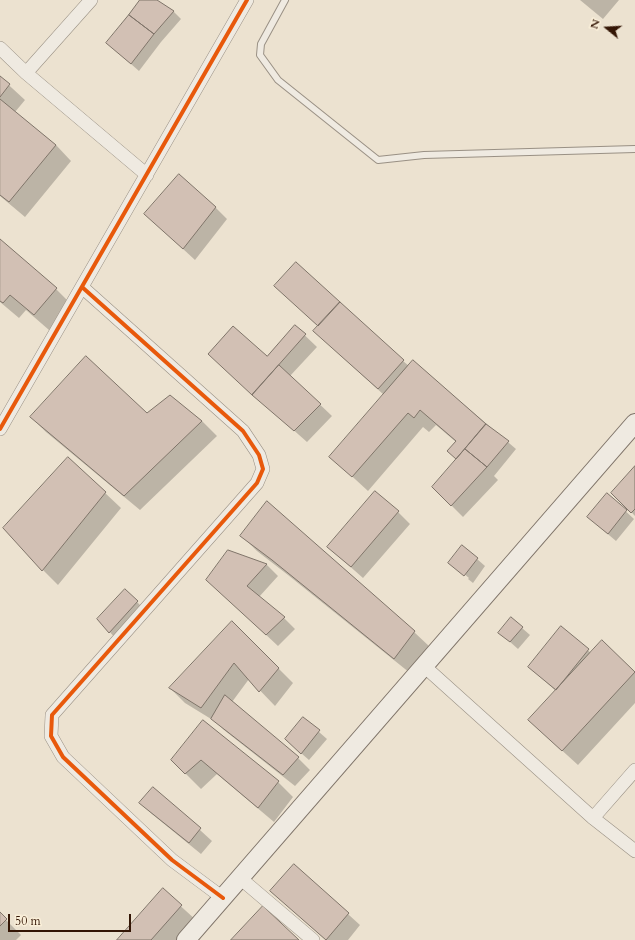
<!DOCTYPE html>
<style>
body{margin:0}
#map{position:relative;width:635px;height:940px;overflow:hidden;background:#ece2d0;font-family:Cardo,serif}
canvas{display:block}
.north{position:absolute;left:587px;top:8px;width:40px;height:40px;-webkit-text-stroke:3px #faefd9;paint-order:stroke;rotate:288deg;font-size:11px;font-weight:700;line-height:16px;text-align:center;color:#341605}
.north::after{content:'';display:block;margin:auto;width:14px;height:18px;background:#341605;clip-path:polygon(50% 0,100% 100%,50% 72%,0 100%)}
.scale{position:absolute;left:8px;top:914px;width:123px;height:18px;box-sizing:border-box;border:2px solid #341605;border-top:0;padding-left:5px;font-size:12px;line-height:14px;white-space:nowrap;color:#341605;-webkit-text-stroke:3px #faefd9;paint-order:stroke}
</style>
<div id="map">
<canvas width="635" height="940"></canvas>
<div class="north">N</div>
<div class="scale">50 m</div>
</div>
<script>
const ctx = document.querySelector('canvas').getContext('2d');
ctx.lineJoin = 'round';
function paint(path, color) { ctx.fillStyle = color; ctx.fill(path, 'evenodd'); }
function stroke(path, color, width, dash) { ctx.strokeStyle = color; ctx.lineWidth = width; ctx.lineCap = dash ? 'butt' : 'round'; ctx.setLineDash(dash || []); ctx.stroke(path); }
const shadow = new Path2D(`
 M140,0H156L173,11L181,19L161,42L139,71L107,43Z
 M580,0H619L603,19Z
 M0,77L25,100L15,112L56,145L71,161L25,217L0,196Z
 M215,207L227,219L195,260L157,225Z
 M0,241L56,289L71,304L49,330L26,310L19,318L0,302Z
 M295,326L317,347L290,376L332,416L307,442L221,366L267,358Z
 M326,342L403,361L409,366L413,361L516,449L494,476L498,480L463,517L433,487L457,459L448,451L456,442L436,425L429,432L423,427L368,491L331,457L384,395Z
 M170,396L202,421L217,436L140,510L46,432L31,417L147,414Z
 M68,458L121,508L58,585L43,570Z
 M635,467V516L613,493Z
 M607,494L634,519L616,541L596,524Z
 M398,512L410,524L363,578L328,547Z
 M242,536L414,632L430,647L410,673L288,575L257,551Z
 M477,559L485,566L473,583L468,579L469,578L457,568V570L449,563Z
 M266,564L278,576L259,597L284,618L295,629L278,646L219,591Z
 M125,590L145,610L117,640L98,619Z
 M232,622L293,683L275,706L249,679L232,702L298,758L310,770L295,786L224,730L216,722L185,703L170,688Z
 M561,627L591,653L602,641L635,672V703L578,765L545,735L556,691L529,667Z
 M522,628L530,635L518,649L500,633Z
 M303,718L327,739L309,760L294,747Z
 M203,721L278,782L293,797L274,822L217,774L201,789L172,760Z
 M154,788L212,841L201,854L152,814L140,803Z
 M294,865L360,925L348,940H326L271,891Z
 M163,890L197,921L180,940H118Z
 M0,914L21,935L16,940H0Z`);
const building = new Path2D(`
 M140,0H157L174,11L154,34L129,15Z
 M129,15L154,34L131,64L106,43Z
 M0,76L10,84L0,97Z
 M0,99L56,145L9,202L0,195Z
 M179,174L216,207L183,249L144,214Z
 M0,239L57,288L34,315L10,295L3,303L0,301Z
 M296,262L340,302L318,326L274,286Z
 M340,302L404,360L378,389L313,331Z
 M295,325L306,334L252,395L208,354L233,326L267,356Z
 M86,356L147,413L170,395L202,421L124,496L30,417Z
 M413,360L486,424L456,459L447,451L456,441L420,410L414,418L408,413L352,477L329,457Z
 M279,365L321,404L294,431L252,395Z
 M486,424L509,441L487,467L465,449Z
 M465,449L487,467L451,506L432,487Z
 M68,457L106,492L42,571L3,528Z
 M635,466V509L631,513L611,493Z
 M375,491L399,511L351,567L327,547Z
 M607,493L627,510L608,534L587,517Z
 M267,501L415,631L394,659L272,560L240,536Z
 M462,545L478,558L464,576L448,563Z
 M228,550L267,564L247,586L285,617L266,635L206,580Z
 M125,589L138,601L109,633L97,619Z
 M511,617L523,627L510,642L498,633Z
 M232,621L279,668L259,692L234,663L201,708L169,688Z
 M561,626L589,649L556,690L528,667Z
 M602,640L635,672L562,751L528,720Z
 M225,695L299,757L283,775L211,719Z
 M303,717L320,730L301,754L285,739Z
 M203,720L279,781L258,808L201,760L185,774L171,760Z
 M153,787L201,828L189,843L139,803Z
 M294,864L349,913L326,940L270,891Z
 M163,888L182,905L151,940H117Z
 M263,906L299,940H231Z
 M0,912L7,919L0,926Z`);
const lane = new Path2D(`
 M285,0L261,44L260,55L278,80L378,160L424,155L635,149`);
const street = new Path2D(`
 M0,48L26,73L147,175
 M26,73L91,0
 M82,287L243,431L259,455L263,469L257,483L52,715L51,736L63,757L172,860L223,898
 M0,429L247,0
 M424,666L593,818L635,851
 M593,818L635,770
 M240,878L313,940`);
const secondary = new Path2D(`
 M186,940L635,423`);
const cycleway = new Path2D(`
 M82,287L243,431L259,455L263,469L257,483L52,715L51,736L63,757L172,860L223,898
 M0,429L247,0`);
paint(shadow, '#0003');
paint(building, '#d2c0b4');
stroke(building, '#7f7469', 1);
stroke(lane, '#999084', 8);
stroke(street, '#999084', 14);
stroke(secondary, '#7f7469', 20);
stroke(lane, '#efeae1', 6);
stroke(street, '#efeae1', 13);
stroke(secondary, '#efeae1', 18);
stroke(cycleway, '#e8590c', 4);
</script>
